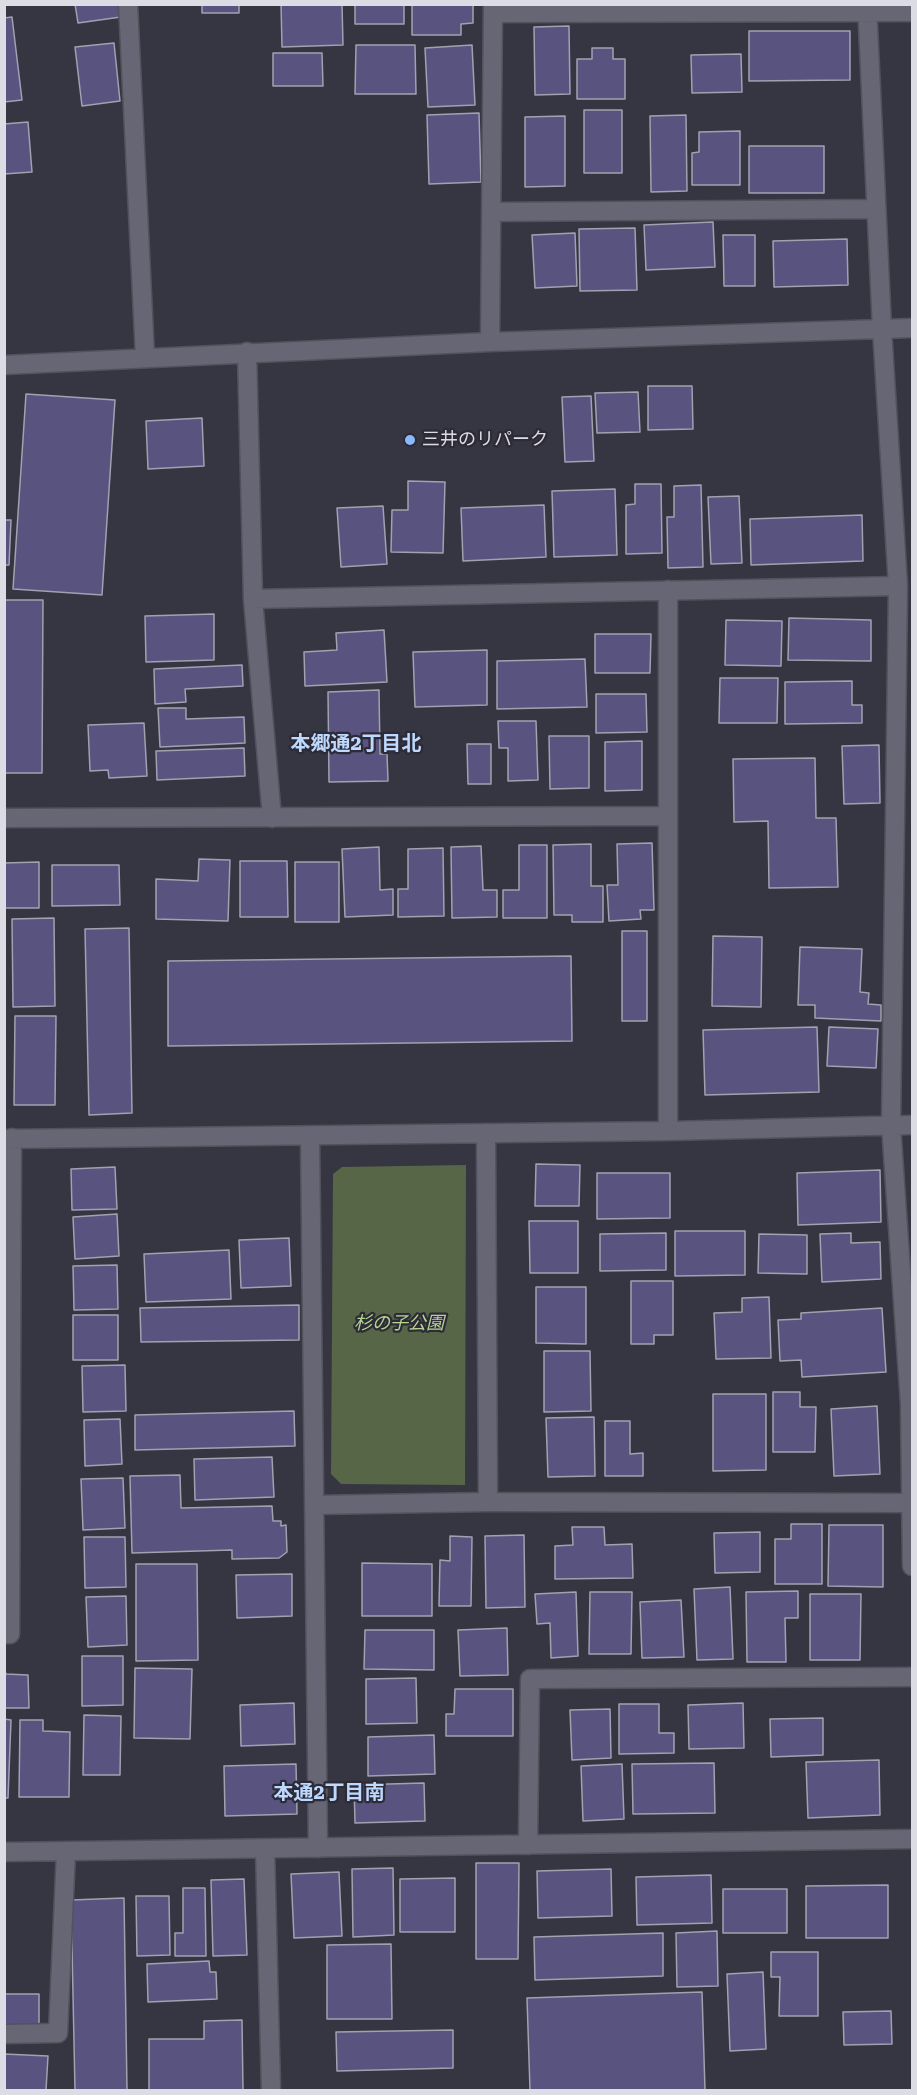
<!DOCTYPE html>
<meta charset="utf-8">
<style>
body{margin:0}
#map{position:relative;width:917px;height:2095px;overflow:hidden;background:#363542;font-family:"Roboto Serif",serif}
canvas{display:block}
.frame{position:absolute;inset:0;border:6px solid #dcdce4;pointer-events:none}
</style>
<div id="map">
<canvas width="917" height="2095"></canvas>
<div class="frame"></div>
</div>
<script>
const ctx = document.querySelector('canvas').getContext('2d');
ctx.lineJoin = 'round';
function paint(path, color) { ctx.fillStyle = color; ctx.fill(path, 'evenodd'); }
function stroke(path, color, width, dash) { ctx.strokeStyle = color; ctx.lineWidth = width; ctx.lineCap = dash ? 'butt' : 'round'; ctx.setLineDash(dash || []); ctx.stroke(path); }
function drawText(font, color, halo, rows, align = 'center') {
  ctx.font = font + ' "Roboto Serif","Noto Sans JP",serif'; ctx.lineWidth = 4.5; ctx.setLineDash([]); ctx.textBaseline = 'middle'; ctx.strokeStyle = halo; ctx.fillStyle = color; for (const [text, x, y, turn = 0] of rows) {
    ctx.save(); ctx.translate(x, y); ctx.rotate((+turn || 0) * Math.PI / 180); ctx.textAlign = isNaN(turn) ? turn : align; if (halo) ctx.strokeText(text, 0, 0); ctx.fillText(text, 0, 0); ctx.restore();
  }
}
const green = new Path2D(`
 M466,1165L465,1485L341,1484L331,1474L333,1174L342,1167Z`);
const building = new Path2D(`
 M75,4H126L128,16L78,23Z
 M202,4H239V13H202Z
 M281,4H342L343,45L282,47Z
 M355,4H404V24H355Z
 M412,4H473V23L461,24V35H412Z
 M12,17L22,100L4,102V18Z
 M569,26L570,94L535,95L534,27Z
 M749,31H850V80L749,81Z
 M114,43L120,101L82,106L75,47Z
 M356,45H415L416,94H355Z
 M472,45L475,105L428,107L425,48Z
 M592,48H613V59H625V99H577V59H592Z
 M273,53H322L323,86H273Z
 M741,54L742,92L692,93L691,55Z
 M584,110H622V173H584Z
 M479,113L481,182L429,184L427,115Z
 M686,115L687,191L651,192L650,116Z
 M565,116V186L525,187V117Z
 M28,122L32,172L4,174V124Z
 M740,131V185H692V153L699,152V132Z
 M749,146H824V193H749Z
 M713,222L715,267L646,270L644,225Z
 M635,228L637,290L580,291L579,229Z
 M575,233L577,286L535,288L532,235Z
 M723,235H755V286H724Z
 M847,239L848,285L774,287L773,241Z
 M648,386H692L693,429L648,430Z
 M638,392L640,432L597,433L595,393Z
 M26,394L115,400L102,595L13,589Z
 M591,396L594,461L565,462L562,397Z
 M202,418L204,466L148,469L146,421Z
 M408,481L445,482L443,553L391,552L392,510H408Z
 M635,484H661L662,553L626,554V505L635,504Z
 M701,485L703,567L668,568L667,517H674V486Z
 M615,489L617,555L554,557L552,491Z
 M739,496L742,563L711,564L708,497Z
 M544,505L546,557L463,561L461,508Z
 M383,506L387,564L341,567L337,508Z
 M862,515L863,561L751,565L750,519Z
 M4,520H11L9,565H4Z
 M4,600H43L42,773H4Z
 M214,614V660L146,662L145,616Z
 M789,618L871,620V661L788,660Z
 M726,620L782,621L781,666L725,665Z
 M384,630L387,682L305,686L304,652L337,650L336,633Z
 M595,634H651L650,673H595Z
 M487,650V705L415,707L413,652Z
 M585,659L587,707L497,709V661Z
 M242,665L243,686L185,689L186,702L155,704L154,669Z
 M720,678H778L777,723H719Z
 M852,681V705H862V723L785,724V682Z
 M379,690L380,754H387L388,781L329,782L328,692Z
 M596,694H646L647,732L596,733Z
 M158,708H186V719L244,717L245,743L160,747Z
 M498,721H536L538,780L508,781V748H499Z
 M144,723L147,776L109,778L108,770L90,771L88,725Z
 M549,736H589V788L550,789Z
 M642,741V790L605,791V742Z
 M467,744H491V784H468Z
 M879,745L880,803L844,804L842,746Z
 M244,748L245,776L157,780L156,751Z
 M815,758L816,818H836L838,887L769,888L768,821L734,822L733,759Z
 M652,843L654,910H640L641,919L609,921L607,885H618L617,844Z
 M591,844V886H603V922H572V915H554L553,845Z
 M519,845H547V918H503V890H519Z
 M481,846L483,890H497V917L452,918L451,847Z
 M379,847L380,890L393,889V915L345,917L342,849Z
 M443,848L444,916L398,917V889H408V849Z
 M199,859L230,860L228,921L156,919V879L198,881Z
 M240,861H287L288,917H240Z
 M39,862V908H4V863Z
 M295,862H339V922H295Z
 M52,865H119L120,905L52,906Z
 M54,918L55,1006L13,1007L12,919Z
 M129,928L132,1113L89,1115L85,929Z
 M622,931H647V1021H622Z
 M713,936L762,937L761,1007L712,1006Z
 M800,947L862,949L860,992L869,993L868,1004L881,1005V1021L815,1018V1005H798Z
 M571,956L572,1041L168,1046V961Z
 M15,1016H56L55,1105H14Z
 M817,1027L819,1092L705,1095L703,1030Z
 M829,1027L878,1029L876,1068L827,1066Z
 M536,1164L580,1165L579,1206H535Z
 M115,1167L117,1209L72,1210L71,1169Z
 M880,1170L881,1222L798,1225L797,1173Z
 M597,1173H670V1218L597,1219Z
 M117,1214L119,1256L75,1259L73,1217Z
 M529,1221H578V1273H530Z
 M675,1231H745V1275L675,1276Z
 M666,1233V1270L600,1271V1234Z
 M851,1233V1243L880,1242L881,1279L822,1282L820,1234Z
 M759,1234L807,1235V1274L758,1273Z
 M289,1238L291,1286L241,1288L239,1240Z
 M229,1250L231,1299L146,1302L144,1254Z
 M117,1265L118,1309L74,1310L73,1266Z
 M631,1281H673V1335H654V1344H631Z
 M536,1287H586V1344L536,1343Z
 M769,1297L771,1358L716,1359L714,1313L742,1312V1298Z
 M299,1305V1340L141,1342L140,1308Z
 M882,1308L886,1372L802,1377L801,1360L780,1361L778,1320L801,1319V1313Z
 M73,1315H118V1360H73Z
 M544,1351H590L591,1411L544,1412Z
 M125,1365L126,1411L83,1412L82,1366Z
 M773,1392H800V1407H816L815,1452H773Z
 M713,1394H766V1470L713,1471Z
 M877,1406L880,1474L834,1476L831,1409Z
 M294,1411L295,1446L135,1450V1415Z
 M594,1417L595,1476L548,1477L546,1418Z
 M120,1419L122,1464L85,1466L84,1420Z
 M605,1421H630V1454L643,1453V1476H605Z
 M272,1457L274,1497L195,1500L194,1459Z
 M180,1475L181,1508L272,1506L273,1521H281V1526L286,1525L287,1552L279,1558L232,1559V1550L132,1553L130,1476Z
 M123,1478L125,1528L83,1530L81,1479Z
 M791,1524H822V1584H775V1539H791Z
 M829,1525H883V1587L828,1586Z
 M572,1527H604L605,1545L632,1544L633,1578L555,1579V1546L573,1545Z
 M760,1532V1572L715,1573L714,1533Z
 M524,1535L525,1607L486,1608L485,1536Z
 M450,1536L472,1537L471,1606H439L440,1560L450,1561Z
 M84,1537H125L126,1587L85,1588Z
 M362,1563L432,1564V1616H362Z
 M136,1564H197L198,1660L136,1661Z
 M292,1574V1616L237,1618L236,1575Z
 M730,1587L733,1659L697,1660L694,1589Z
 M798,1591V1618H785L786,1662H747L746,1592Z
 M576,1592L578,1656L551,1658L550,1623L537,1624L535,1594Z
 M590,1592H632L631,1654H589Z
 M810,1594H861L860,1660H810Z
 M126,1596L127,1645L88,1647L86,1597Z
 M681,1600L684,1657L642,1658L640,1602Z
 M507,1628L508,1675L460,1676L458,1630Z
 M365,1630H434V1670L364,1669Z
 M82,1656H123V1705L82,1706Z
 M4,1668L6,1674L28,1675L29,1708H4Z
 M135,1668L192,1669L190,1739L134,1738Z
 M416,1678L417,1723L366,1724V1679Z
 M455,1689H513V1736H446V1714H454Z
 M294,1703L295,1744L241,1746L240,1705Z
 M743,1703L744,1748L689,1749L688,1705Z
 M619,1704H659V1733H674V1753L619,1754Z
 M610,1709L611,1758L572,1760L570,1710Z
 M84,1715L121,1716L120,1775H83Z
 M823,1718V1755L771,1757L770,1719Z
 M4,1719L11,1720L8,1798H4Z
 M20,1720H43V1731L70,1732L69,1797H19Z
 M434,1735L435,1774L368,1776V1737Z
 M879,1760L880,1815L808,1818L806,1762Z
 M714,1763L715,1813L633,1814L632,1764Z
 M296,1764L297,1814L225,1816L224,1766Z
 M622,1764L624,1819L583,1821L581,1766Z
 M424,1783L425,1821L355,1823L354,1785Z
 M476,1863H519L518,1959H476Z
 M393,1868L394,1935L353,1937L352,1869Z
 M611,1869L612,1916L538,1918L537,1871Z
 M339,1872L342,1936L294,1938L291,1874Z
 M711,1875L712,1923L637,1925L636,1877Z
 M455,1878V1932H400V1879Z
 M244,1879L247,1955L213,1956L211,1880Z
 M888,1885V1938H806V1886Z
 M183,1888H205L206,1956H175V1933H183Z
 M723,1889H787V1933H723Z
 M136,1896H169L170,1955L137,1956Z
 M124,1898L127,2090H75L71,1900Z
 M717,1931L718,1986L677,1987L676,1933Z
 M663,1933V1976L535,1980L534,1937Z
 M391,1944L392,2019H327V1945Z
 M771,1952H818V2016H779L780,1977H771Z
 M209,1961L210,1972H216L217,1999L148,2002L147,1964Z
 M763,1972L766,2049L730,2051L727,1974Z
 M702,1992L705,2090H530L527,1998Z
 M4,1994H39V2026H4Z
 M891,2011L892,2044L844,2045L843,2012Z
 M242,2020L243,2090H149V2039H204V2021Z
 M453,2030V2068L337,2071L336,2032Z
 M4,2054L48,2056L46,2090H4Z`);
const minor = new Path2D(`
 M128,4L145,357
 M867,4L882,329L898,586L891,1125L910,1404L912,1566
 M493,13L912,12
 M492,212L876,209
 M490,342L493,4
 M247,352L253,599L272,818
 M4,365L490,342L912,328
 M253,599L898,586
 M4,818L668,816
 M668,1131V590
 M486,1133L488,1502
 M310,1136L318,1848
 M4,1139L668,1131L912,1125
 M314,1505L488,1502L912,1503
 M4,1634H10L12,1138
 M528,1845L530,1679L912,1677
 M265,1849L271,2090
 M4,1852L912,1839
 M4,2034L58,2033L66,1851`);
const markers = [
 [410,440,6,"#8abafc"]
];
const poiNames = [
 ["三井のリパーク",422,440]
];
const parkNames = [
 ["杉の子公園",399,1324]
];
const neighbourhoodNames = [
 ["本郷通2丁目北",356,744],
 ["本通2丁目南",329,1793]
];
paint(green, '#576646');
paint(building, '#58537f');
stroke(building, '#a2a1b1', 1.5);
stroke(minor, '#52525d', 21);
stroke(minor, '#666674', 18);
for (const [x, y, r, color] of markers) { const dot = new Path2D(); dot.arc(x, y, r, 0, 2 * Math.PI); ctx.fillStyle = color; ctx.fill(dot); stroke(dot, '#2c2b37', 2); }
drawText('18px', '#dcdce4', '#2c2b37', poiNames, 'left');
drawText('italic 18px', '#b4d58f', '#2c2b37', parkNames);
drawText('bold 20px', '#bed8fe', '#2c2b37', neighbourhoodNames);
</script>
